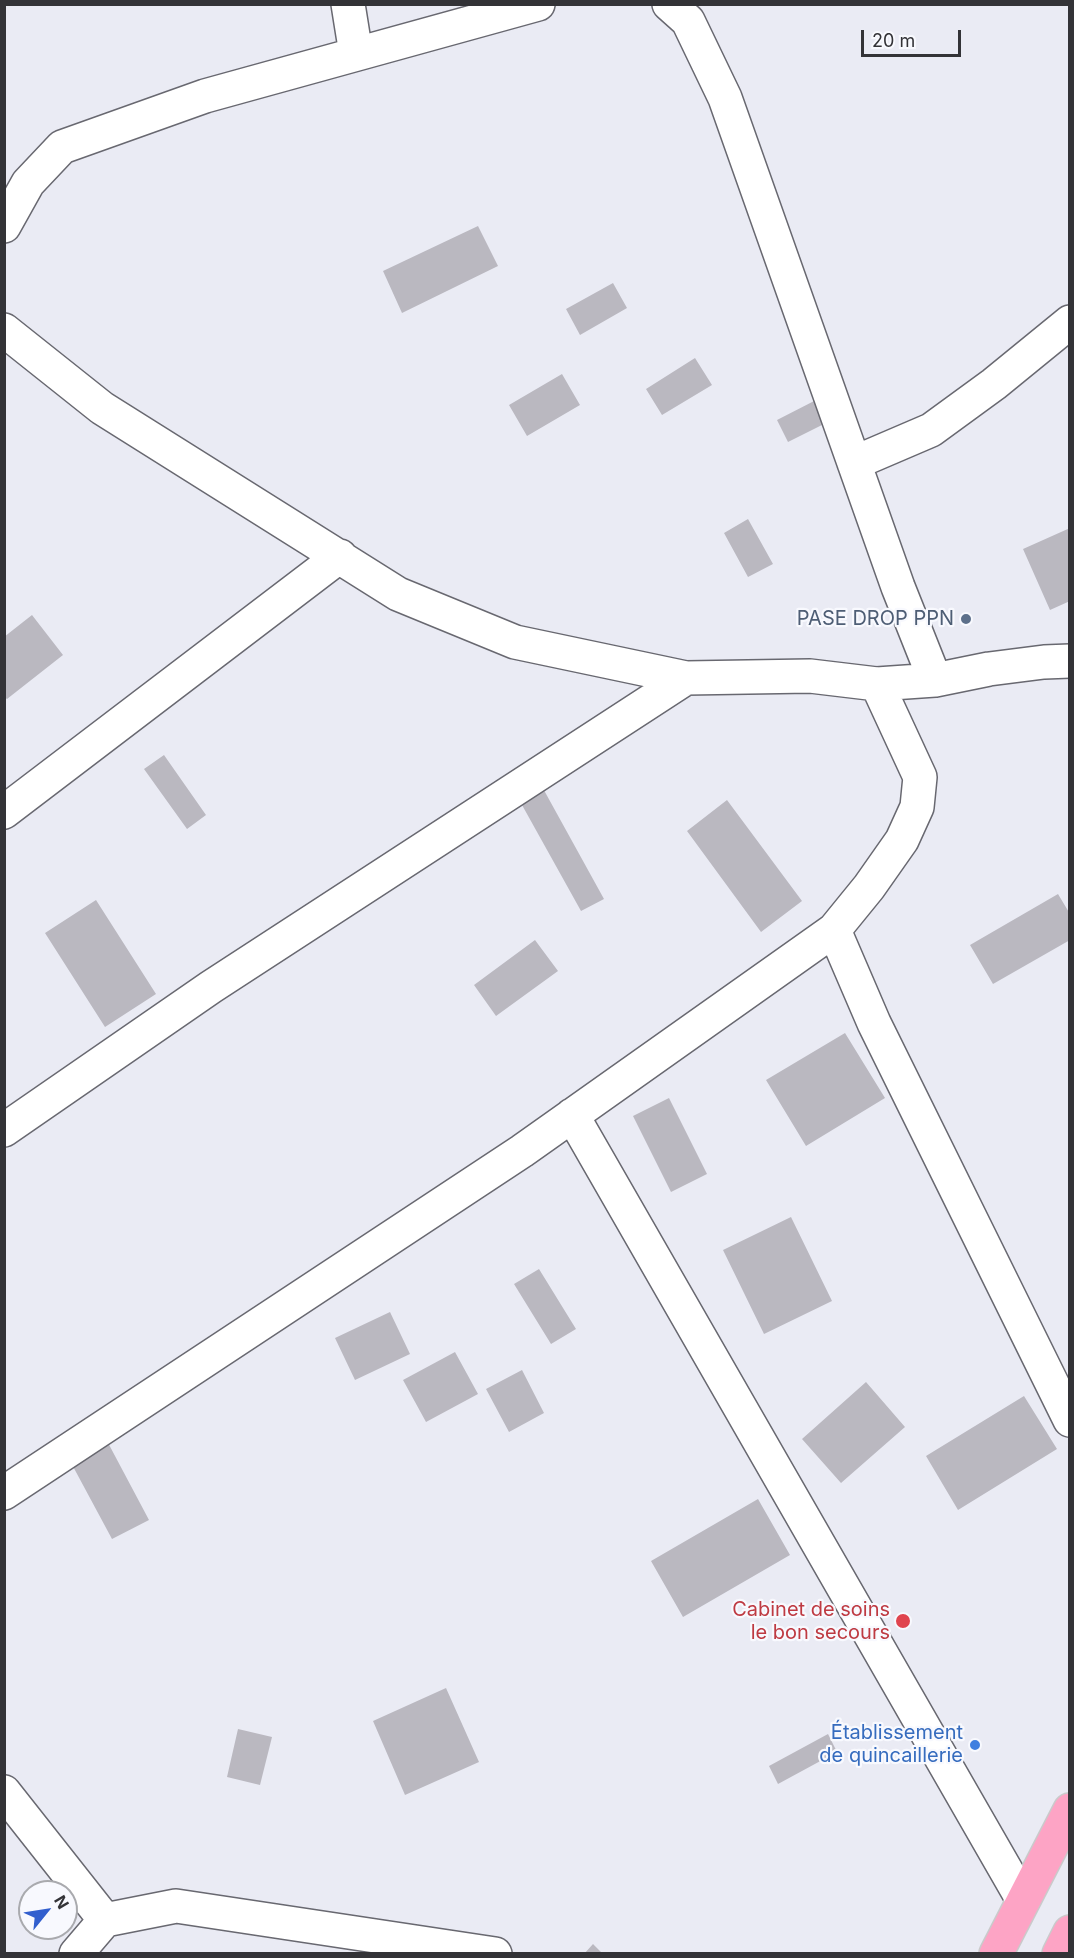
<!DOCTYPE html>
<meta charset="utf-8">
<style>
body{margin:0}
#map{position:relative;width:1074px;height:1958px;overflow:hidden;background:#eaebf4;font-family:Inter,sans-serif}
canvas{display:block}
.frame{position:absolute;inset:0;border:6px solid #333337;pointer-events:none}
.north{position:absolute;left:18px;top:1880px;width:60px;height:60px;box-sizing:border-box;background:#f8f9fe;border:2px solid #a9aaae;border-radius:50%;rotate:60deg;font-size:16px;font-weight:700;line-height:24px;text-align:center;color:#333337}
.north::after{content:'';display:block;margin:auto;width:21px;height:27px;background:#325fce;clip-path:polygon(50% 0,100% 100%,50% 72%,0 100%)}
.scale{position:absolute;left:861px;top:30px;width:100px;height:27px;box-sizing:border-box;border:3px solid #333337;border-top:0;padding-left:8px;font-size:18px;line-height:21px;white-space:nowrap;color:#333337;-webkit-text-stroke:4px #f8f9fe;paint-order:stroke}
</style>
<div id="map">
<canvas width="1074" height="1958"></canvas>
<div class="frame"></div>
<div class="north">N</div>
<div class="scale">20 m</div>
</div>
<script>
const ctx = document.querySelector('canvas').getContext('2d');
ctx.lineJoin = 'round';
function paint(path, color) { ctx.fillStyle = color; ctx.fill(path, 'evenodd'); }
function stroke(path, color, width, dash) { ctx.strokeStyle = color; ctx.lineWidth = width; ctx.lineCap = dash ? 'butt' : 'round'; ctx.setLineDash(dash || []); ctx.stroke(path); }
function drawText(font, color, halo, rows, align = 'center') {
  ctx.font = font + ' Inter,sans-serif'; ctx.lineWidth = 4.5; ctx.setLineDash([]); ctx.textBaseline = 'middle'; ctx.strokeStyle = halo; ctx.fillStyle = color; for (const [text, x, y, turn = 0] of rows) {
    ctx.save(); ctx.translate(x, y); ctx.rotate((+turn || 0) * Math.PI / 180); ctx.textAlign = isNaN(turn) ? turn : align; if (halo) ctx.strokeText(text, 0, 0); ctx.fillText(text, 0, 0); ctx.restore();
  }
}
const building = new Path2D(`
 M478,226L498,266L402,313L383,271Z
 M613,283L627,308L580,335L566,309Z
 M695,358L712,385L662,415L646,389Z
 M562,374L580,405L527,436L509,405Z
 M818,399L830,421L788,442L777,420Z
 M748,519L773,564L748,577L724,533Z
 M1070,528V601L1050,610L1023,549Z
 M32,615L63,655L7,699L4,697V637Z
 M164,755L206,815L187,829L144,769Z
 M540,783L604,899L581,911L517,796Z
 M727,800L802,901L761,932L687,831Z
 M1058,894L1070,914V940L993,984L970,945Z
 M96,900L156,994L105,1027L45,933Z
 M535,940L558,971L496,1016L474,985Z
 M845,1033L885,1098L806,1146L766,1080Z
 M669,1098L707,1174L671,1192L633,1116Z
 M791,1217L832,1301L764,1334L723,1250Z
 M539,1269L576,1329L551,1344L514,1284Z
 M390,1312L410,1354L355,1380L335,1338Z
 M455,1352L478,1394L426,1422L403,1380Z
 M522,1370L544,1413L509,1432L486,1389Z
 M866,1382L905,1427L841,1483L802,1439Z
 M1024,1396L1057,1449L958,1510L926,1456Z
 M106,1439L149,1520L112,1539L69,1459Z
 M758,1499L790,1555L683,1617L651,1561Z
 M446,1688L479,1762L405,1795L373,1721Z
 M238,1729L272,1737L260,1785L227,1777Z
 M828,1734L837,1752L778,1784L769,1766Z
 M593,1944L603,1954H584Z`);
const minor = new Path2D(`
 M348,4L356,54
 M669,4L688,21L725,98L898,587L935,680
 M4,226L28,183L62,147L205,96L538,4
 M4,330L102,408L398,594L515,642L686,678L810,676L877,684L935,680L989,669L1044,662L1070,661
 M854,463L931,430L994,384L1070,322
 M4,812L340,556
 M834,930L874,1023L1070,1420
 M572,1115L1023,1900
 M4,1130L211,987L686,678
 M4,1493L522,1151L834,930L869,887L902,840L917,807L920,777L877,684
 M4,1792L105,1920
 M76,1954L105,1920L176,1906L495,1954`);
const highway = new Path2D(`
 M996,1954L1070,1810
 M1059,1954L1070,1932`);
const markers = [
 [966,619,6,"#5c6f8a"],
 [903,1621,8,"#e0444e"],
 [975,1745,6,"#3f7fe0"]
];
const serviceNames = [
 ["PASE DROP PPN",954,619]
];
const healthNames = [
 ["Cabinet de soins",890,1610],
 ["le bon secours",890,1633]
];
const shopNames = [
 ["Établissement",963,1733],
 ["de quincaillerie",963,1756]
];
paint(building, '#bab8c0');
stroke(minor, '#686870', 36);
stroke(highway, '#cacacb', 36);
stroke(minor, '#fff', 33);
stroke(highway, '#fda4c5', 33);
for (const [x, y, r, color] of markers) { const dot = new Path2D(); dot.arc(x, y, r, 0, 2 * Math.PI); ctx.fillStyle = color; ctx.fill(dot); stroke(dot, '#f8f9fe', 2); }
drawText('20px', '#4e5e75', '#f8f9fe', serviceNames, 'right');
drawText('20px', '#be3a42', '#f8f9fe', healthNames, 'right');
drawText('20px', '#366cbe', '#f8f9fe', shopNames, 'right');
</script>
